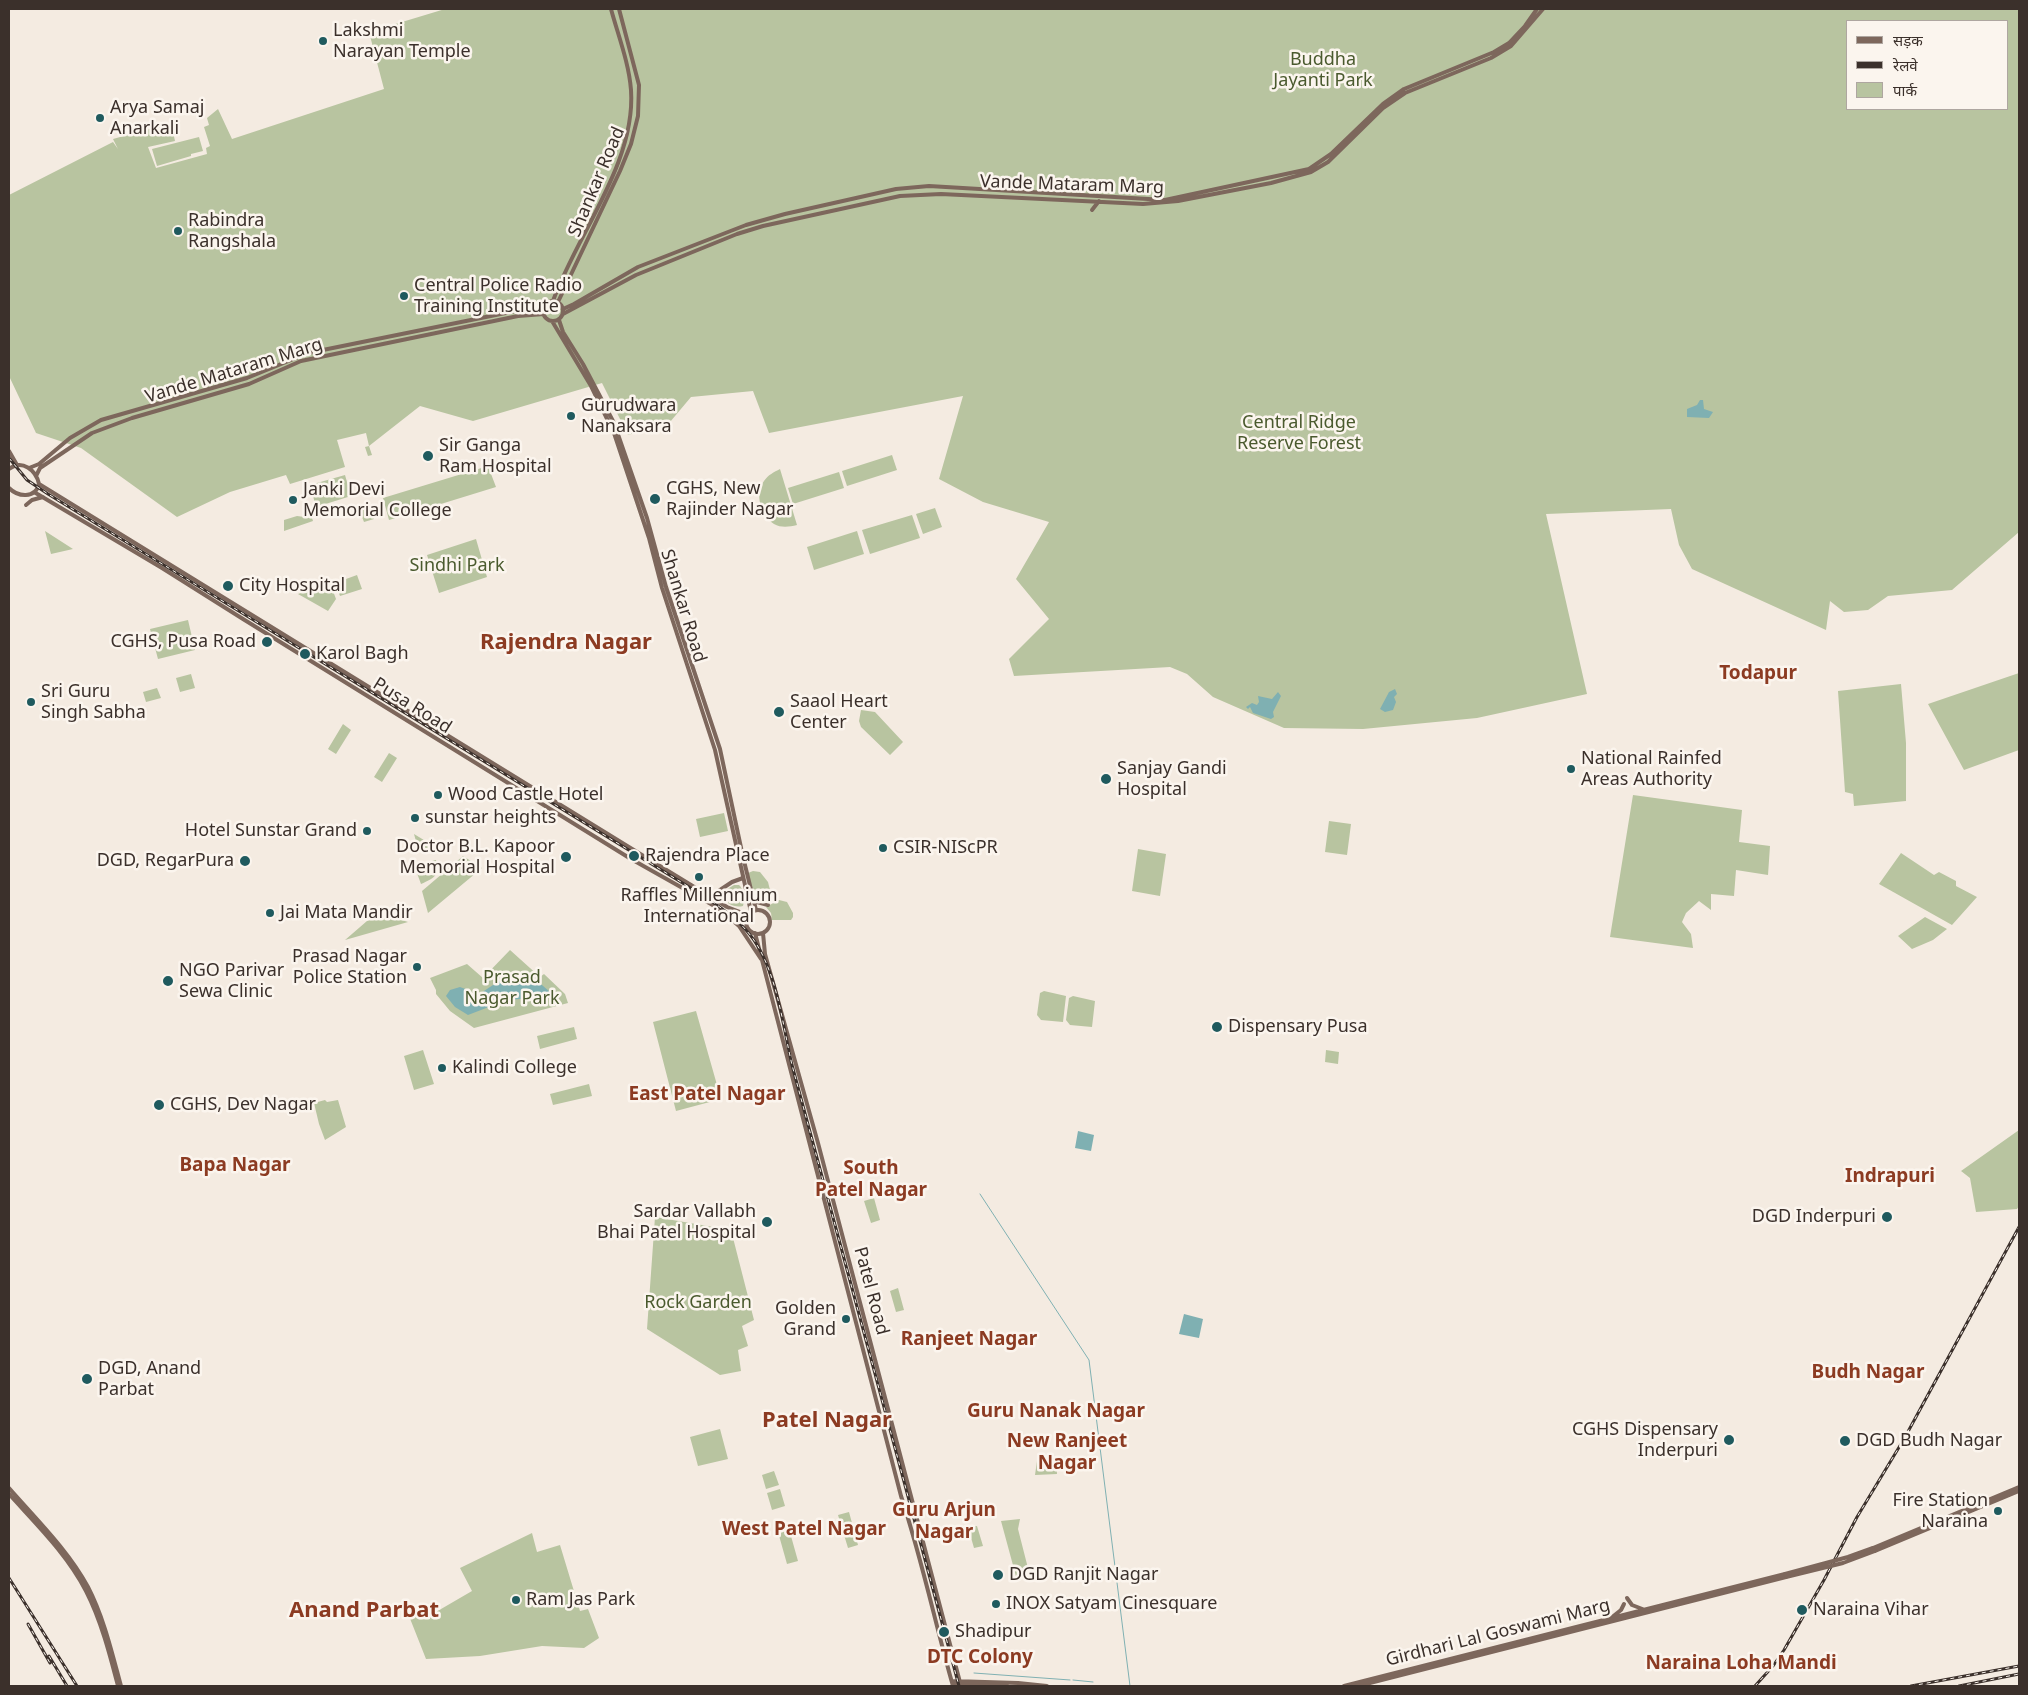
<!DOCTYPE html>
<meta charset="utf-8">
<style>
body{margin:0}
#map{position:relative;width:2028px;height:1695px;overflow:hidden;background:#f4ebe1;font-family:"Noto Sans","Noto Sans Devanagari",sans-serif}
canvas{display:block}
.frame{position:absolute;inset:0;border:10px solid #3b302b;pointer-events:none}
.legend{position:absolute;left:1846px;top:20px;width:162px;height:90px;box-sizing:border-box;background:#fbf5ee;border:1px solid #aea6a0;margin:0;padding:6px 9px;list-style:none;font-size:15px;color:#3b302b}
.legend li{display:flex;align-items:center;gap:10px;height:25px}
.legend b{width:25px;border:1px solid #aea6a0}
</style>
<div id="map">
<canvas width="2028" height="1695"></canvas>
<div class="frame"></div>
<ul class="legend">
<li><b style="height:6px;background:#7d675c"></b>सड़क</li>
<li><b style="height:6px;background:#3b302b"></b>रेलवे</li>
<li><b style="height:14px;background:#b8c4a0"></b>पार्क</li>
</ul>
</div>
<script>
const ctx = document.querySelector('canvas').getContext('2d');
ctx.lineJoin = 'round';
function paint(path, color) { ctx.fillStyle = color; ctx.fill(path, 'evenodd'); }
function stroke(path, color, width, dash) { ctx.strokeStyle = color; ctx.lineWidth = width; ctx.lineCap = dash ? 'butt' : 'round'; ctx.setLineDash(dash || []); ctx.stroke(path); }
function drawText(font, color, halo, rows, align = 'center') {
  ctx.font = font + ' "Noto Sans",sans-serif'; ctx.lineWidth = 5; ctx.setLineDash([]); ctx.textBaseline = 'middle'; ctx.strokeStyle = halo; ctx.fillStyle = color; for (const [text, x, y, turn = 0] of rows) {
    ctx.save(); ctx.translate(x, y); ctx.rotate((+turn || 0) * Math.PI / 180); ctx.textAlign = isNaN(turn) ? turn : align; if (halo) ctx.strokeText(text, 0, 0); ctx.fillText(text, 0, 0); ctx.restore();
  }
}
const green = new Path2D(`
 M445,9H2019V532L1952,590L1888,596L1868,610L1844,612L1830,601L1826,630L1692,569L1679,545L1671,509L1546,514L1587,694L1477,718L1363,729L1284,728L1213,697L1187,674L1170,667L1014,676L1009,659L1049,619L1016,579L1049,522L983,502L939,479L963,396L769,433L753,391L691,397L670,422L628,435L602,383L473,421L420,406L369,446L372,455L368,456L365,447L369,446L366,433L337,440L345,467L290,484L286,475L230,492L177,517L81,448L36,433L9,376V195L113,142L118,149L113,139L171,123L175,141L148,147L156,168L207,154L206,148L210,146L204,127L209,125L207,118L218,109L232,139L384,89L369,32ZM1847,21H2007V109H1847Z
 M199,137L203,151L191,154V156L157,166L152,149Z
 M892,455L897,470L847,486L842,471Z
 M488,466L496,487L389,520L383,498Z
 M780,469L797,525C789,527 781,528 774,524C761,515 754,494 764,481C768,475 774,472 780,469Z
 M839,472L844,488L793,504L788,488Z
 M345,475L351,496L316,507L310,485Z
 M370,505L374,519L364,522L359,509Z
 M935,508L942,527L923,534L916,514Z
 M912,515L920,538L870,554L862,530Z
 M297,516L312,518L313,521L284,531V520Z
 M45,531L73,549L51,554Z
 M857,531L864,554L814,570L807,547Z
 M476,539L487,577L439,593L427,555Z
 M357,575L362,589L340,596L335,583Z
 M330,583L336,599L328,611L298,594Z
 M188,620L195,650L158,659L150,629Z
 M2019,673V750L1964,770L1928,704Z
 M191,674L195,688L180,692L176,678Z
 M1901,684L1906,743V801L1854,806L1853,794L1845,792L1838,691Z
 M157,688L161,698L146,702L143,692Z
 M861,710L875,712L903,742L890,755L861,727L859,721Z
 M343,724L351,730L336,754L328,749Z
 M389,753L397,758L382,782L374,777Z
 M1633,795L1742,810L1739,842L1770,846L1768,875L1736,870L1734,896L1711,894V910L1699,901L1686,913L1682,922L1691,934L1693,948L1610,937Z
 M724,813L728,831L700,837L696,819Z
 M1329,821L1351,824L1347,855L1325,852Z
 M414,834L437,848L419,852Z
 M1138,849L1166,854L1160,896L1132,891Z
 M1901,853L1934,875L1939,872L1956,881V886L1977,897L1952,925L1879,884Z
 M463,856L482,868L428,913L422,891Z
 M436,860C440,875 435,878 421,884L414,865Z
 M753,871L760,872L768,882L772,898C754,907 751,886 748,873Z
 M734,885H739C744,889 745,900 743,906C735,908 726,904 722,896L724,891Z
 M779,900L787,902L793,913V917L791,920H772L771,913L766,907Z
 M389,916L408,922L345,940L367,921Z
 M1925,917L1947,929L1933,940L1912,949L1898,936Z
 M510,950L540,977L544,974L565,994L568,1003L474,1028L450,1011L436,994V990L430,978L467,964L483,978Z
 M1044,991L1066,996L1063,1022L1041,1020L1037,1015L1040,993Z
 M1073,996L1095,1001L1092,1027L1070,1025L1066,1020L1069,998Z
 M696,1011L721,1099L676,1111L653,1022Z
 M574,1027L577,1039L540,1049L537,1036Z
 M423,1050L434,1084L414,1090L404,1056Z
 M1326,1050L1339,1052L1338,1064L1325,1062Z
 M589,1084L592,1096L553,1105L550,1094Z
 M325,1100L327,1102L338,1100L346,1127L325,1140L319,1124L314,1103Z
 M2019,1130V1206L2017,1209L1976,1212L1970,1178L1961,1171Z
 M874,1198L880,1220L871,1223L864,1201Z
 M655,1217L731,1230L754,1320L742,1326L748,1346L738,1350L741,1371L720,1375L647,1329Z
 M898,1288L904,1310L896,1312L890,1291Z
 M720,1429L728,1459L698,1466L690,1437Z
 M1056,1459L1057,1474L1035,1475L1037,1461Z
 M774,1471L779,1485L766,1489L762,1475Z
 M780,1489L785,1506L772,1510L767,1493Z
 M849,1512L858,1545L848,1548L838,1515Z
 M1020,1519L1018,1529L1030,1576L1017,1580L1001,1521Z
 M977,1526L983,1546L974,1548L968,1527Z
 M789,1529L798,1561L787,1564L778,1532Z
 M532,1533L537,1552L560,1545L580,1611L588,1609L599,1638L584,1648L542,1646L480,1656L426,1659L409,1616L419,1612L429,1616L472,1591L460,1568Z`);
const water = new Path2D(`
 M1700,400H1703L1704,409L1713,412L1709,418L1687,417V409L1697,405Z
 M1395,689L1397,694L1394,697L1396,702L1393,710L1385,712L1380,709L1389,692Z
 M1278,692L1281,696L1273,712L1274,717L1271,719L1253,713L1250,707L1248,709L1246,707L1252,703L1257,705L1259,702L1258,696L1272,699Z
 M518,972H527L550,992L549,997L507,1000L468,1015L455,1007L446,996L450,990L460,987L468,990L472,995H478L502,979Z
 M1078,1131L1094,1135L1091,1151L1075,1148Z
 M1184,1314L1203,1319L1199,1338L1179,1334Z`);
const stream = new Path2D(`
 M980,1194L1089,1360L1130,1686
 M974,1673L1070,1680
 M1073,1680L1093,1682`);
const major = new Path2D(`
 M1092,210L1099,201
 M543 311a10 10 0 1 1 20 0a10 10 0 1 1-20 0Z
 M553,301C577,234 636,163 631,90C629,63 618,35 611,9
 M558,302L620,171L631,144L638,116L639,85L619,9
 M563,309L574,304L638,267L746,225L785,214L896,189L929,186L1165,200L1309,169L1331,154L1383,104L1404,89L1494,52L1509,43L1525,26L1537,9
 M563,314L636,275L737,234L763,226L900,196L941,194L1143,204L1178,201L1271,183L1311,172L1328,162L1383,108L1405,93L1491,58L1511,46L1543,9
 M559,320L563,332L583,364L614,423L647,518L666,587L720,749L743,857L756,910
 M552,321L591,386L614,433L649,538L662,588L715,750L751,912
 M9,451L17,465
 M29,468L39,464L70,438L101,420L247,378L308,353L545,305
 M9,469C22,459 36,470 39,484C35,499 18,497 9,488
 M36,476L40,468L92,433L132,418L249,384L301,361L518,316L544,314
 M39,484L637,852L727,907L748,915
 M34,492L162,568L243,619L631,859L718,908L739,926L761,959
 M26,505L32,500L43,497
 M711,896L732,882L743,878
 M753,901L768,905
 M746 922a12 12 0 1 1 24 0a12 12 0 1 1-24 0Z
 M755,933L901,1496C922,1559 935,1623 953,1686
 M763,933L765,954L818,1143L961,1686
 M9,1488C36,1519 68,1550 88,1587C104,1618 112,1653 121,1686
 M9,1494C36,1524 67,1554 86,1591C101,1620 110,1655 118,1686
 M1873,1548L2019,1487
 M1875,1551L2019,1491
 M1627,1598L1632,1605L1645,1610
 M1611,1618L1621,1610L1624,1604
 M952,1681L1018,1683L1047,1686
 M953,1683L1007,1686
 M1344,1686L1785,1574
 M1358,1686L1786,1577`);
const rail = new Path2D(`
 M9,458L27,480L48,494L707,898C721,908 735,917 746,930C776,963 782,1022 792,1065L959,1686
 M9,1578L77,1686
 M28,1624L50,1663
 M49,1656L67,1686
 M1755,1686L1773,1666L1784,1650L1824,1580L1857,1517L1904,1439L2019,1227
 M1911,1686L2019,1666
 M1959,1686L2019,1674`);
const majorBridge = new Path2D(`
 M1785,1574L1848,1557L1873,1548
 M1786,1577L1843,1563L1875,1551`);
const markers = [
 [323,41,5,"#1f5a5e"],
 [100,118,5,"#1f5a5e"],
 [178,231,5,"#1f5a5e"],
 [404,296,5,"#1f5a5e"],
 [571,416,5,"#1f5a5e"],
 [428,456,6,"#1f5a5e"],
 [655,499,6,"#1f5a5e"],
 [293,500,5,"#1f5a5e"],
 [228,586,6,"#1f5a5e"],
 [267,642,6,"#1f5a5e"],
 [305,654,6,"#1f5a5e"],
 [31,702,5,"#1f5a5e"],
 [779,712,6,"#1f5a5e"],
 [1571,769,5,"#1f5a5e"],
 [1106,779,6,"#1f5a5e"],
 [438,795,5,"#1f5a5e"],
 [415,818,5,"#1f5a5e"],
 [367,831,5,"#1f5a5e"],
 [883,848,5,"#1f5a5e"],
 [634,856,6,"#1f5a5e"],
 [566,857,6,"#1f5a5e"],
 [245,861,6,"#1f5a5e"],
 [699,877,5,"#1f5a5e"],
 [270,913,5,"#1f5a5e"],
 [417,967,5,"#1f5a5e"],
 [168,981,6,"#1f5a5e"],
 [1217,1027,6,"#1f5a5e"],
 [442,1068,5,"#1f5a5e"],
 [159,1105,6,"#1f5a5e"],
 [1887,1217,6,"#1f5a5e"],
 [767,1222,6,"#1f5a5e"],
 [846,1319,5,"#1f5a5e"],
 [87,1379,6,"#1f5a5e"],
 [1729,1440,6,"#1f5a5e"],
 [1845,1441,6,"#1f5a5e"],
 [1998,1511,5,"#1f5a5e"],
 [998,1575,6,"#1f5a5e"],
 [516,1600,5,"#1f5a5e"],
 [996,1604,5,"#1f5a5e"],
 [1802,1610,6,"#1f5a5e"],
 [944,1632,6,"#1f5a5e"]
];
const poiNames = [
 ["Lakshmi",333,31],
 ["Narayan Temple",333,52],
 ["Arya Samaj",110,108],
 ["Anarkali",110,129],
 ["Rabindra",188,221],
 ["Rangshala",188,242],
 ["Central Police Radio",414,286],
 ["Training Institute",414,307],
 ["Gurudwara",581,406],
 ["Nanaksara",581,427],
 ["Sir Ganga",439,446],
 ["Ram Hospital",439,467],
 ["CGHS, New",666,489],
 ["Rajinder Nagar",666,510],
 ["Janki Devi",303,490],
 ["Memorial College",303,511],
 ["City Hospital",239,586],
 ["CGHS, Pusa Road",256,642,"right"],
 ["Karol Bagh",316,654],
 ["Sri Guru",41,692],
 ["Singh Sabha",41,713],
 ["Saaol Heart",790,702],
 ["Center",790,723],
 ["National Rainfed",1581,759],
 ["Areas Authority",1581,780],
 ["Sanjay Gandi",1117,769],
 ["Hospital",1117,790],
 ["Wood Castle Hotel",448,795],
 ["sunstar heights",425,818],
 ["Hotel Sunstar Grand",357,831,"right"],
 ["Doctor B.L. Kapoor",555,847,"right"],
 ["Memorial Hospital",555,868,"right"],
 ["CSIR-NIScPR",893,848],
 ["Rajendra Place",645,856],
 ["DGD, RegarPura",234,861,"right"],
 ["Raffles Millennium",699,896,"center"],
 ["International",699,917,"center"],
 ["Jai Mata Mandir",280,913],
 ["Prasad Nagar",407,957,"right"],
 ["Police Station",407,978,"right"],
 ["NGO Parivar",179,971],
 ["Sewa Clinic",179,992],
 ["Dispensary Pusa",1228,1027],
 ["Kalindi College",452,1068],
 ["CGHS, Dev Nagar",170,1105],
 ["Sardar Vallabh",756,1212,"right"],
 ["Bhai Patel Hospital",756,1233,"right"],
 ["DGD Inderpuri",1876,1217,"right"],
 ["Golden",836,1309,"right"],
 ["Grand",836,1330,"right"],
 ["DGD, Anand",98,1369],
 ["Parbat",98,1390],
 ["CGHS Dispensary",1718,1430,"right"],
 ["Inderpuri",1718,1451,"right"],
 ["DGD Budh Nagar",1856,1441],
 ["Fire Station",1988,1501,"right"],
 ["Naraina",1988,1522,"right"],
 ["DGD Ranjit Nagar",1009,1575],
 ["Ram Jas Park",526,1600],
 ["INOX Satyam Cinesquare",1006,1604],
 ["Naraina Vihar",1813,1610],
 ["Shadipur",955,1632]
];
const parkNames = [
 ["Buddha",1323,60],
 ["Jayanti Park",1323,81],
 ["Central Ridge",1299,423],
 ["Reserve Forest",1299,444],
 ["Sindhi Park",457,566],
 ["Prasad",512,978],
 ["Nagar Park",512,999],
 ["Rock Garden",698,1303]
];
const streetNames = [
 ["Shankar Road",597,182,-67],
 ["Vande Mataram Marg",1072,185,2],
 ["Vande Mataram Marg",234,371,-17],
 ["Shankar Road",683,606,73],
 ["Pusa Road",412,706,32],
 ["Patel Road",871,1291,75],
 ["Girdhari Lal Goswami Marg",1498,1633,-14]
];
const neighbourhoodNames = [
 ["Todapur",1758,674],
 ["East Patel Nagar",707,1095],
 ["Bapa Nagar",235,1166],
 ["South",871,1169],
 ["Patel Nagar",871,1191],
 ["Indrapuri",1890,1177],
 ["Ranjeet Nagar",969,1340],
 ["Budh Nagar",1868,1373],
 ["Guru Nanak Nagar",1056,1412],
 ["New Ranjeet",1067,1442],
 ["Nagar",1067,1464],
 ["Guru Arjun",944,1511],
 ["Nagar",944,1533],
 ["West Patel Nagar",804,1530],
 ["DTC Colony",980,1658],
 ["Naraina Loha Mandi",1741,1664]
];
const districtNames = [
 ["Rajendra Nagar",566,643],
 ["Patel Nagar",827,1421],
 ["Anand Parbat",364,1611]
];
paint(green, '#b8c4a0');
paint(water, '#7fb0b2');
stroke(stream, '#7fb0b2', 1);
stroke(major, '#7d675c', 4);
stroke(rail, '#3b302b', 3);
stroke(rail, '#fbf5ee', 1, [4]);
stroke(majorBridge, '#7d675c', 4);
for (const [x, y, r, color] of markers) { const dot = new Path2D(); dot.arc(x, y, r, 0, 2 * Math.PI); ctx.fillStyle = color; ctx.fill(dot); stroke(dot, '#fbf5ee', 2); }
drawText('18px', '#3b302b', '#fbf5ee', poiNames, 'left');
drawText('18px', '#4a5a2e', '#fbf5ee', parkNames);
drawText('18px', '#3b302b', '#fbf5ee', streetNames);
drawText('bold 19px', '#8c3b22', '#fbf5ee', neighbourhoodNames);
drawText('bold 22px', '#8c3b22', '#fbf5ee', districtNames);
</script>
